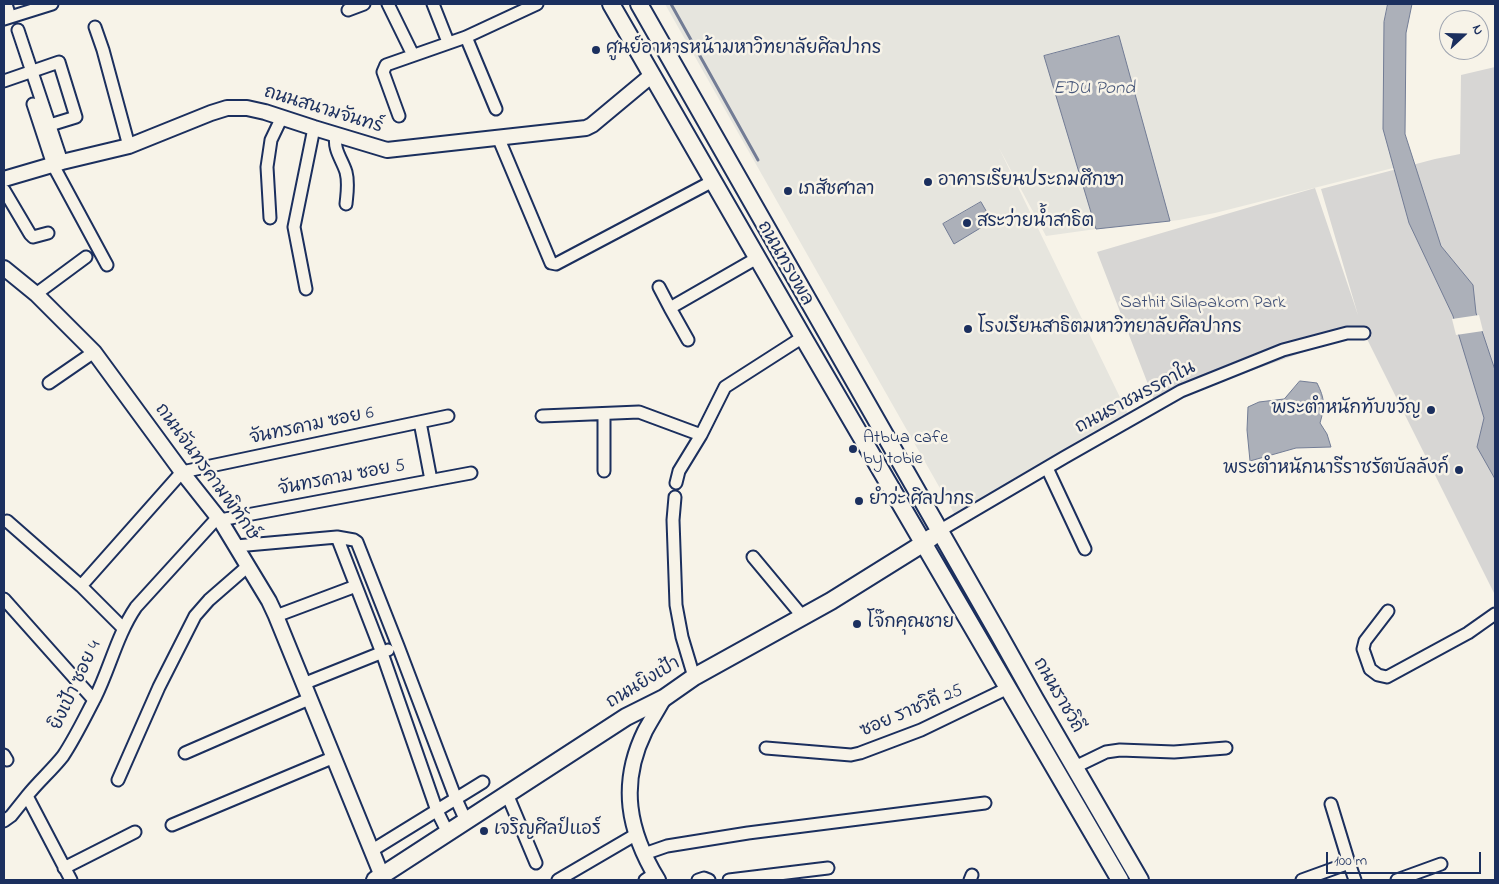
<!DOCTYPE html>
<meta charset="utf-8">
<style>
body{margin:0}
#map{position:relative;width:1499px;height:884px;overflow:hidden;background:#f7f3e8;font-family:"Indie Flower",sans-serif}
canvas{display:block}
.frame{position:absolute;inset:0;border:5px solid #1b2f5e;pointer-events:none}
.north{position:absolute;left:1439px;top:10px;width:50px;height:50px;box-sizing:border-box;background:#f7f3e8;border:1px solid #9fa5b1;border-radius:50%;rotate:69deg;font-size:14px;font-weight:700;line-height:20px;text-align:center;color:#1b2f5e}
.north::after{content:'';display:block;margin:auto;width:18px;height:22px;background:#1b2f5e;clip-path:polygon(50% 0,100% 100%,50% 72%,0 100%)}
.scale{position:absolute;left:1326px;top:852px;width:155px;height:22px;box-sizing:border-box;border:2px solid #1b2f5e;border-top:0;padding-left:6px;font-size:15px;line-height:18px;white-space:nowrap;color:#1b2f5e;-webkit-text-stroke:4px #f7f3e8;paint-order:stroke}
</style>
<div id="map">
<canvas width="1499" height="884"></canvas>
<div class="frame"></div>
<div class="north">N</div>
<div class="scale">100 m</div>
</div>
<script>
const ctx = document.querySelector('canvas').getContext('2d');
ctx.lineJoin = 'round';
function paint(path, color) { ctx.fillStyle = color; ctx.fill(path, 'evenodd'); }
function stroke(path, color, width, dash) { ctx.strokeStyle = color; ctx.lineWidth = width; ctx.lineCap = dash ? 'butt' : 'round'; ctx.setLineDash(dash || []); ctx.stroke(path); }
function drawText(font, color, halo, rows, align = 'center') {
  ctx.font = font + ' "Indie Flower","Playpen Sans Thai",sans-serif'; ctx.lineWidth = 5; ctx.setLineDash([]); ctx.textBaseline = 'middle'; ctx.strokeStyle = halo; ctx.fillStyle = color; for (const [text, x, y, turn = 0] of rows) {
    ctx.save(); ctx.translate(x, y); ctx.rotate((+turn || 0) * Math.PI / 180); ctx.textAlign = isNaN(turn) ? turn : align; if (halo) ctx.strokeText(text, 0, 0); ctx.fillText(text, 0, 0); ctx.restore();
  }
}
const built = new Path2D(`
 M665,4H1394L1397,167L1215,213L1179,220L1096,229L1046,236L999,148L1131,420L958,520Z`);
const green = new Path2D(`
 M1495,67V595L1364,333L1348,336L1156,405L1097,252L1315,188L1358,315L1321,189L1435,159L1460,154L1461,75Z`);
const water = new Path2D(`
 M1388,4H1412L1406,33L1405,134L1441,246L1473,285L1476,313L1495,370V479L1477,447L1484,418L1453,316L1409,223L1383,129L1384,22Z
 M1119,36L1170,221L1096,229L1044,56Z
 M981,202L992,221L954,244L943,224Z
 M1300,381L1317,383C1325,399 1325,406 1320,423L1327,434L1331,447L1296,448L1250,461L1247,430L1248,407L1259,402L1284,399Z`);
const pier = new Path2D(`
 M1479,315L1483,331L1456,335L1452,319Z`);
const stream = new Path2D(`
 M671,4L758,160`);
const minor = new Path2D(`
 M6,4L10,17
 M388,4L413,55
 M433,4L448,42
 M348,10L364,4
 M4,19L52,4
 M95,27L103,50L129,146
 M18,30L62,162
 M466,37L496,109
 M4,81L59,62L76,117L50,125
 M33,104L53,165L107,265
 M399,116L383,72L386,65L466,37L537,4
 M336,135C333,150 342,159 346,172C349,183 347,193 346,204
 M498,137L551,263L556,264L713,181
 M4,190L30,234L33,237L48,233
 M270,218L267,167L271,140L282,117
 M659,287L670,308L757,258
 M306,289L294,227L314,128
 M36,294L86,257
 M670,308L688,340
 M49,383L94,352
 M542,416L639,412L701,435
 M420,422L431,480
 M1047,468L1085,549
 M604,471V414
 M676,483L679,471L701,435L725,387L803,337
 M675,497L673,520L676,605L682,637L694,677
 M220,520L471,473
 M7,521L81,586L123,628
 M939,531L1065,457L1181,391L1283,350L1347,333H1364
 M337,537L382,653L437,811L448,833
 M236,546L337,537L354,540L357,542L398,646L456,799L466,821
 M753,557L803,617
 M81,586L182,472L448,416
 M4,599L94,700
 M1388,611L1365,641L1363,649L1370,669L1378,675L1387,677L1468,633L1495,614
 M276,616L356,586
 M303,684L388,650
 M766,748L851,755L860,753L921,730L1008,688
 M185,753L309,699
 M4,755L7,760
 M1075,767L1106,752L1120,750L1174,752L1226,748
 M118,780L159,687L195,616L209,600L248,566
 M507,794L536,863
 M4,821L11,816L27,796
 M172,825L332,758
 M371,851L483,782
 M644,854L667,846L748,833L985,803
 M1349,863L1355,880
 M64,868L135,832
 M71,880L27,796C38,782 52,770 63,756C75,738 85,717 95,698C110,668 117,635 136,607L218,517
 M558,880L635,835
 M645,880L654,874
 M698,880L704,878L709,880
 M729,880L828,868
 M970,880L972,875
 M1302,880L1349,863L1331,804
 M1397,880L1441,864`);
const tertiary = new Path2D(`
 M4,179L62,162L129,146L211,113L227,108H247L265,112L314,128L387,150L586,128L592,125L652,75
 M4,268L36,294L94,352L182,472L220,520L269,601L276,616L382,876
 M658,880C628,831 619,784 645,731C651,720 658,709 664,698`);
const secondary = new Path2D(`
 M611,4L803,337L1120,880
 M639,4L998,633L1035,699L1140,880
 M375,880L626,717L664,698L694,677L831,601L924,543L932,537`);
const markers = [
 [596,50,5,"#1b2f5e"],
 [928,182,5,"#1b2f5e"],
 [788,191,5,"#1b2f5e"],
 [967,223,5,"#1b2f5e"],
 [968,329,5,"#1b2f5e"],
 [1431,410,5,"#1b2f5e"],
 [853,449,5,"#1b2f5e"],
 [1459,470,5,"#1b2f5e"],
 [859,501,5,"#1b2f5e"],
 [857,624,5,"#1b2f5e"],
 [484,831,5,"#1b2f5e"]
];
const poiNames = [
 ["ศูนย์อาหารหน้ามหาวิทยาลัยศิลปากร",606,50],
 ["อาคารเรียนประถมศึกษา",938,182],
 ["เภสัชศาลา",798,191],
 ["สระว่ายนำ้สาธิต",977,223],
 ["โรงเรียนสาธิตมหาวิทยาลัยศิลปากร",978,329],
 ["พระตำหนักทับขวัญ",1421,410,"right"],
 ["Atbua cafe",863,439],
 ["by tobie",863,460],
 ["พระตำหนักนารีราชรัตบัลลังก์",1449,470,"right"],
 ["ยำว่ะ ศิลปากร",869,501],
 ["โจ๊กคุณชาย",867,624],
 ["เจริญศิลป์แอร์",494,831]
];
const streetNames = [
 ["ถนนสนามจันทร์",323,111,17],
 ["ถนนทรงพล",784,264,60],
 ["ถนนราชมรรคาใน",1136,399,-28],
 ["จันทรคาม ซอย 6",312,427,-12],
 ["ถนนจันทรคามพิทักษ์",206,473,54],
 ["จันทรคาม ซอย 5",342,479,-11],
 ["ถนนยิงเป้า",644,684,-31],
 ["ยิงเป้า ซอย 4",77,686,-65],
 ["ถนนราชวิถี",1057,696,60],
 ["ซอย ราชวิถี 25",912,712,-23]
];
const parkNames = [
 ["Sathit Silapakorn Park",1203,304]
];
const waterNames = [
 ["EDU Pond",1094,90]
];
paint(built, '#e6e5de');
paint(green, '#d7d6d4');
paint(water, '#acb0b9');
stroke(water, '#727c95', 1);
paint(pier, '#f7f3e8');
stroke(stream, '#727c95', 3);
stroke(minor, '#1b2f5e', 15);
stroke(tertiary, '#1b2f5e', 18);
stroke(secondary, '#1b2f5e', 20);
stroke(minor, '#f7f3e8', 11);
stroke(tertiary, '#f7f3e8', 14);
stroke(secondary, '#f7f3e8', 16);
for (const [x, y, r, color] of markers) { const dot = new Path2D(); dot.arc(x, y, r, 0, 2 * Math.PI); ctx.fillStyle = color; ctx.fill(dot); stroke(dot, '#f7f3e8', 2); }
drawText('18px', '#1b2f5e', '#f7f3e8', poiNames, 'left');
drawText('18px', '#1b2f5e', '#f7f3e8', streetNames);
drawText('18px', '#415076', '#f7f3e8', parkNames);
drawText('italic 19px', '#465679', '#f7f3e8', waterNames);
</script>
